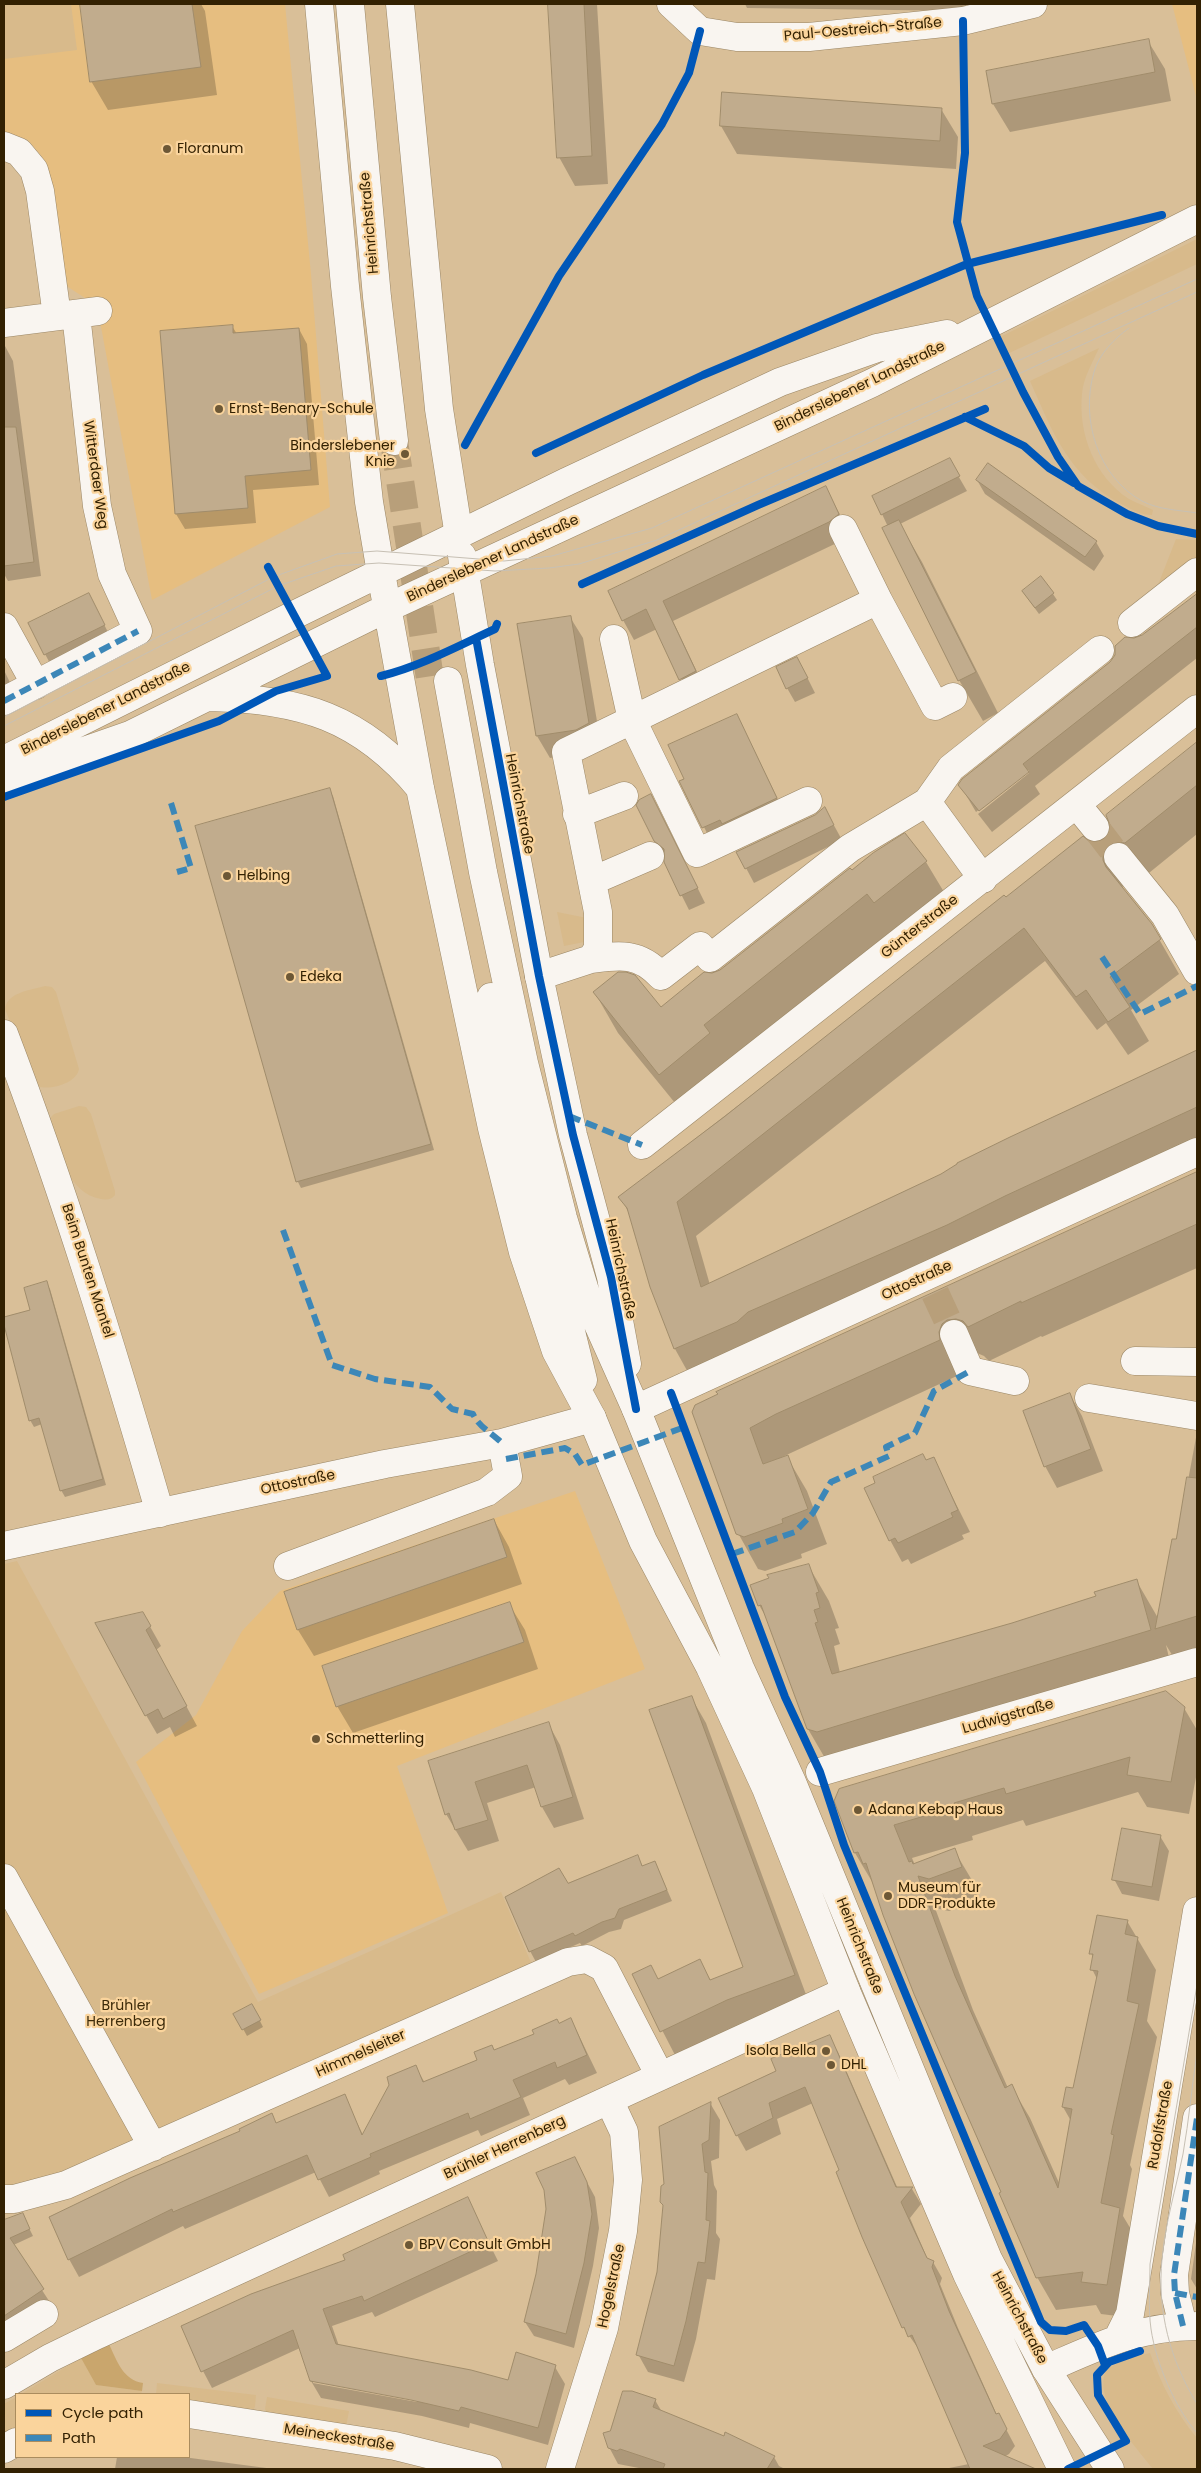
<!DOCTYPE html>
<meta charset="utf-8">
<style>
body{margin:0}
#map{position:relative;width:1201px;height:2473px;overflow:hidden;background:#d9bf98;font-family:Poppins,sans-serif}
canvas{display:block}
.frame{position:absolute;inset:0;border:5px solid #332102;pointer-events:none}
.legend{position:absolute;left:15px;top:2393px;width:175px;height:65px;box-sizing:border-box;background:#fad49c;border:1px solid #aa8c5e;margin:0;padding:6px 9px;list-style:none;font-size:15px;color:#332102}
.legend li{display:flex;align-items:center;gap:10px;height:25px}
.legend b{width:25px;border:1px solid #aa8c5e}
</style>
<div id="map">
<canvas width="1201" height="2473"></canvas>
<div class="frame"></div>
<ul class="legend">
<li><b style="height:6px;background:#0057b8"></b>Cycle path</li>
<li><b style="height:6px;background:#3c87b8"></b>Path</li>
</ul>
</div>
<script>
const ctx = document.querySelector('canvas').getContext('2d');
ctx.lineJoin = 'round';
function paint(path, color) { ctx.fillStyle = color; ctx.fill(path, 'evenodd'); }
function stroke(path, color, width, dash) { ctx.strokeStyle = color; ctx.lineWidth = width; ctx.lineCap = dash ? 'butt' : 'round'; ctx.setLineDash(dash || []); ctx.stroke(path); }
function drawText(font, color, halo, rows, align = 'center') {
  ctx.font = font + ' Poppins,sans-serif'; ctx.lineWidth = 4.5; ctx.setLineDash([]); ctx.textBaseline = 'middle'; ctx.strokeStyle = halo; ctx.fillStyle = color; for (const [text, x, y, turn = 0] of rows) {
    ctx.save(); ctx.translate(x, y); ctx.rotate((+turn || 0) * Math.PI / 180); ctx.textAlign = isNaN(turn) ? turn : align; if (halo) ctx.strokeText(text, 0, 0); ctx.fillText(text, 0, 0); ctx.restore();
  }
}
const built = new Path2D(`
 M4,4H285L311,274L330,507L152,600L96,300L85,298L68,287L64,275L50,176L43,158L28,140L4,131Z
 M1172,4H1197V100Z
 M575,1491L645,1669L397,1766L448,1913L259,1994L136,1762L196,1715L242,1631L280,1591Z`);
const green = new Path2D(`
 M4,4H71L77,50L4,59Z
 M1197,239V264L1001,357L994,340Z
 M1099,348C1093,362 1083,378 1082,394C1078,434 1095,477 1129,499C1136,503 1145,506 1153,510L1152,515C1141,515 1133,510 1123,505C1069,477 1053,433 1030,381Z
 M1176,539L1197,540V569L1156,590Z
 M557,912L587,918L584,942L564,946Z
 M45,986L52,987L56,992L79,1069C77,1083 50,1091 37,1086L34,1080L5,1009C7,992 31,990 45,986Z
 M79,1106L86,1107L91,1114L115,1191V1195C111,1200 107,1200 101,1199C67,1193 61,1153 50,1126L51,1117L54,1114Z
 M17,1561L258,2002L501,1892L532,1965L98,2159L14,2189L4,2188V1564Z
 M1150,2353C1161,2384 1176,2413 1197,2438V2469H1153C1136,2447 1090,2397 1107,2369L1126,2359Z
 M81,2358L96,2385L142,2391L141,2394H21Z
 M157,2383L256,2395L255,2407L250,2413L189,2405V2394H156Z
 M16,2397V2431L4,2437V2404Z
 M267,2397L349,2411L346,2427L268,2414L265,2409Z`);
const forest = new Path2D(`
 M109,2344C117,2361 123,2380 143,2383L142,2391L96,2385L81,2358Z`);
const shadow = new Path2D(`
 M81,4H201L205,11L217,95L108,110L91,81Z
 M549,4H597L608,184L575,186L559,157Z
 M745,4H966V11L747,8Z
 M1148,41L1165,69L1171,101L1010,132L993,104L987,72Z
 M941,109L958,137L956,169L737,154L721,126Z
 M232,326L237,334L299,329L307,344L319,485L253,490L256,523L185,529L176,514Z
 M5,346L13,361L41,576L8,581L4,574Z
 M949,460L967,491L900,524L922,562L998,713L983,721L959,680L882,514Z
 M977,480L1096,542L1104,556L1094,571L985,494Z
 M826,488L850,534L841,541L673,621L706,691L691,698L657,629L634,640L623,620Z
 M1023,592L1053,594L1057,600L1039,614Z
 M1197,595V658L1035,786L1040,794L992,832L978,814L1029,773V770L976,812L960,785L1111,663L1134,640L1142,636Z
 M91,599L112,640L53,669L45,654Z
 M570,617L583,638L601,745L589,751L550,758L537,736L519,625Z
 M4,670L13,689L4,694Z
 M805,673L815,693L795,702L787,688Z
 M737,715L787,818L714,847L681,781L685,779Z
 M1197,744V834L1144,877L1128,878L1123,885L1122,889L1151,925L1179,974L1131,1010L1149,1041L1128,1055L1106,1023L1097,1030L1045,961L696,1236L710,1285L942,1175L1010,1138L1197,1052V1149L694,1383L675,1349L651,1287L630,1215L620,1197L1006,898L1089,843L1097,844L1105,840L1111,833L1112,825L1107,816Z
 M329,790L333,796L434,1150L301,1188L298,1182L196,827Z
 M825,809L842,840L754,883L746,868Z
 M659,810L705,903L689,910L665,862V857L655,840Z
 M926,862L950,902L684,1114L618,1033L595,993L661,1009L720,971L851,871Z
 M1197,1174V1268L1042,1337L1041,1336L989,1361L984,1356L977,1353L959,1375L780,1458L787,1457L807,1491L827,1544L801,1554L802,1558L765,1571L758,1569L738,1533L693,1412L987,1268Z
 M46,1283L50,1289L106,1485L65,1497L61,1490L42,1424L34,1427L30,1420L4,1320V1318L31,1310Z
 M1070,1395L1082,1416L1103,1471L1057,1488L1045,1466Z
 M1197,1432V1657L1177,1663L1166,1645L1171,1666L829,1765L808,1729L770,1624L759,1605L808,1565L829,1601L839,1628L835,1629L840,1644L834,1646L840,1673L1012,1625L1097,1597L1136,1580L1158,1618L1177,1540Z
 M933,1458L970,1532L962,1535L964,1539L911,1564L908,1559L902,1562L890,1540L926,1462Z
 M494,1520L509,1547L522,1584L314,1656L298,1630L286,1593Z
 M509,1604L525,1630L538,1669L353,1733L337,1706Z
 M143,1614L161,1646L156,1650L197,1726L175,1737L170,1727L157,1734L146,1715Z
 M691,1697L706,1723L808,2000L676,2057L633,1974L658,1981L700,1961L711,1981L745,1967Z
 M1184,1708L1197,1730V1772L1189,1814L1147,1807L1138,1792L1026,1826L1023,1820L972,1836L973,1840L912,1858L915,1865L954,1850L973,1882L979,1900L949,1911L935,1908L973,2010L1008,2088L1011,2086L1030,2118L1060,2185L1071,2121L1063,2107L1074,2090L1097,1979L1092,1969L1093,1958L1091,1953L1127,1921L1156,1970L1147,2021L1157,2037L1130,2165L1132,2169L1123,2216L1138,2241L1125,2317L1101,2314L1096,2305L1056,2310L1037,2277L874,1885L855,1853L836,1801Z
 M548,1723L560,1745L584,1819L554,1828L542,1807L536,1787L487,1803L499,1841L468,1851L446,1814L429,1762Z
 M1160,1836L1169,1851L1159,1901L1122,1894L1114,1879Z
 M638,1857L643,1867L655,1862L672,1901L624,1920L621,1929L609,1932L582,1946L580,1943L536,1962L530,1951L568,1885Z
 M252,2005L263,2027L247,2036L235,2014Z
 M571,2019L597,2073L569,2085L565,2079L523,2098L530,2115L481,2136L478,2130L379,2171L380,2174L329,2197L316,2172L185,2229L183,2226L79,2277L69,2259L242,2132L271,2115L277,2124L344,2096L363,2135L415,2066L425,2083Z
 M829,2036L838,2052L898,2189H912L921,2204L910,2218L928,2260L933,2262L942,2278L940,2284L958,2328L997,2415L998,2414L1015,2446L1009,2454L1004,2457L1023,2465L1026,2469H944L969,2464L920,2351L903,2327L813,2103L777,2119L781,2134L746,2151L737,2135L778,2071Z
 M710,2103L720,2120L719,2158L711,2161L714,2185L717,2191L716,2233L720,2239L715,2280L707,2279L696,2339L684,2382L648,2372L638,2354L658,2272L664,2207L661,2202L665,2185Z
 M574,2158L595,2197L599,2228L593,2266L574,2348L534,2336L525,2322Z
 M467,2199L498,2261L375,2317L372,2312L332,2326L339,2346L508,2381L555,2367L565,2384L548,2445L470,2423L469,2428L422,2416L321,2398L311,2381L300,2348L212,2388L203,2371L347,2260ZM313,2381L418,2400L417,2402L313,2383Z
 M22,2214L33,2236L7,2248L4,2243V2222Z
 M1197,2236V2289L1191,2279Z
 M18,2253L51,2304L4,2335V2262Z
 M655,2400L662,2412L774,2457L779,2466L785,2469H644L618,2464L609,2447L611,2432Z
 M117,2457H183L274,2469H115Z`);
const building = new Path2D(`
 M80,4H192L201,67L90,82Z
 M548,4H584L592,156L557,158Z
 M1149,39L1155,72L992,104L986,71Z
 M722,92L942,108L940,141L720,126Z
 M233,325V333L299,328L311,470L245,476L248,508L175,514L160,331Z
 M4,427H16L34,562L4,566Z
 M950,458L960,476L881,515L872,496Z
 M988,463L1097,541L1085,557L976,480Z
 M826,486L839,514L829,522L663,601L696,671L679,680L646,609L622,621L608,591Z
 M899,520L976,672L958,681L882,528Z
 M1041,576L1054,593L1035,608L1022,591Z
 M89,593L105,625L44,655L28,623Z
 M1197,594V627L1023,764L1029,772L979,811L958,785L962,779L1110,662L1115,655V646L1125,637L1134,638L1142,635Z
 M571,616L589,723L576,730L536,736L517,624Z
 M797,657L808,678L786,689L776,667Z
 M737,714L777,798L722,824L720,820L702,828L679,781L684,779L668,745Z
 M1197,742V785L1125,843L1115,842L1108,845L1103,852V860L1106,867L1152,924L1161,939L1110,977L1130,1007L1108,1022L1086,990L1076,997L1024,928L677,1202L701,1287L941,1174L957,1164V1163L1010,1137L1197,1050V1107L1005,1196L947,1225L748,1312L737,1322L674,1349L650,1287L627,1208L618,1197L724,1117L1004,895L1006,897L1083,836L1090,842H1097L1104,839L1109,833L1110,825L1106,815Z
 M330,788L431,1144L296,1182L195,826Z
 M651,794L698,888L680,896L664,862V849L654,841L636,805L639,800Z
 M825,807L834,825L745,869L736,852L815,815Z
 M905,833L927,861L874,903L867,894L704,1025L710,1033L659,1075L593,992L618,972H626L635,975L661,1007L704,972L712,973L720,970L850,868L852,870L873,853Z
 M1197,1172V1224L1021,1303V1301L968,1327L963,1321L956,1319L947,1320L942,1324L939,1332L940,1340L776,1414L750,1428L763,1464L788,1455L808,1509L782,1519L783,1523L744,1537L736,1534L692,1412L695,1405L718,1394L716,1392Z
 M47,1281L103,1479L60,1491L39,1418L29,1421L4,1325V1317L30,1310L24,1288Z
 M1070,1393L1091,1449L1044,1467L1023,1411Z
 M923,1454L926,1460L934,1457L958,1510L951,1513L953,1517L898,1543L895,1538L889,1541L864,1488L875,1483L873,1477Z
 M1187,1477L1197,1478V1616L1155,1629L1172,1539H1176Z
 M494,1519L507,1557L297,1630L284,1592Z
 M809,1564L819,1592L816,1593L820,1608L814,1610L818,1622L815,1623L832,1674L1012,1623L1096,1596L1094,1592L1137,1579L1151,1630L817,1732L807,1729L761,1605L758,1606L750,1585L769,1578L767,1575Z
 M510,1602L524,1642L336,1707L322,1666Z
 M143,1612L151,1626L146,1630L187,1706L163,1719L158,1709L145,1716L95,1623Z
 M1166,1691L1185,1707L1171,1782L1127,1775L1130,1757L1006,1794L1004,1788L954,1803L955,1807L894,1825L909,1862L912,1861L913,1864L955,1848L962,1867L929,1879L918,1876L955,1976L989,2053L1005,2088L1012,2084L1058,2188L1072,2109L1062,2107L1066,2087L1073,2088L1098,1971L1090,1970L1093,1954H1089L1097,1915L1128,1920L1125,1934L1138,1937L1127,2001L1139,2004L1111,2134L1114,2135L1101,2203L1120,2208L1107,2285L1081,2282L1083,2272L1036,2278L999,2193L1001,2192L914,1994L883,1915L866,1863L863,1864L858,1852L854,1853L834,1801L839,1789Z
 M692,1696L795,1975L727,2000L660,2032L632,1974L651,1965L658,1979L700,1959L710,1980L743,1967L649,1710Z
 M549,1722L573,1797L541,1807L527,1765L475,1782L488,1820L455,1830L449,1813L445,1815L428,1761Z
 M1122,1828L1161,1835L1152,1887L1112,1880Z
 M638,1855L642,1866L655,1861L667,1890L619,1909L615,1918L602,1922L575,1936L573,1933L529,1952L505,1897L559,1868L568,1883Z
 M252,2004L261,2020L242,2030L233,2014Z
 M571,2018L587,2055L557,2068L555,2062L513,2080L521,2097L470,2119L468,2113L370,2154L371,2157L318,2180L307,2155L173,2212L172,2209L68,2260L49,2217L130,2178L240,2131L239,2129L272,2113L276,2123L345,2094L362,2135L389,2085L387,2077L416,2065L423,2082L477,2060L474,2052L492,2045L494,2050L534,2034L532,2030L557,2019L559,2023Z
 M830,2035L896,2187H913L901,2202L927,2258L934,2261L932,2267L949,2311L996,2414L999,2413L1007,2429L1000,2439L983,2446L1036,2469H970L912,2335L908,2337L904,2327L902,2328L862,2237L836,2172L839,2170L805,2087L769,2103L773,2118L736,2136L718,2098L776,2071L771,2059Z
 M711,2102L709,2140L702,2144L705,2172L708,2173L706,2220L710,2221L705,2263L698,2262L686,2321L674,2366L636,2355L657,2272L663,2205L660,2202L661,2186L664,2184L659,2127Z
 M575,2157L587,2182L592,2214L584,2263L566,2334L524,2322L536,2274L546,2209L544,2190L536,2173Z
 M468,2197L489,2243L364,2301L362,2296L323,2309L336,2344L471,2370L508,2380L516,2352L556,2365L538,2428L461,2407L459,2411L411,2400L310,2381L293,2330L201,2372L181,2326L251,2294L345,2260L343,2255Z
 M23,2213L30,2229L10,2238L44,2289L4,2316V2220Z
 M623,2391H632L656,2399L653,2407L724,2436L725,2432L775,2456L767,2469H663L665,2464L620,2449L617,2451L608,2448L603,2433L610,2431Z`);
const minorTunnel = new Path2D(`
 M1095,827L1118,857
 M935,1293L954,1334`);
const majorTunnel = new Path2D(`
 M394,441L431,685`);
const minor = new Path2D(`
 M671,4L700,31L737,37H809L963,21L1033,4
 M4,146L19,152L34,170L40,191L57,316
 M4,323L98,311
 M843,529L878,600
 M1132,623L1197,572
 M4,627L36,685
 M614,639L632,720L697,853L808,801
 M4,701L138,631L112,574L97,506L76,314
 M1077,805L1095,827
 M577,814L624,796
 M1118,857L1165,915L1197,971
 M983,879L927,802L951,768L1100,650
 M592,881L650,856
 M591,959C620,955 639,952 661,976L700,946L710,958L850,848L927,802
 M539,976L591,959L598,949V912L566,752L878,600L935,706L953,697
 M4,1034C64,1191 113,1351 160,1513
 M642,1145L1197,709
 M954,1334L970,1371L1015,1381
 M1135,1361L1197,1362
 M1089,1398L1197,1416
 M636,1409L1197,1152
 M4,1546L385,1464L502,1443L592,1418
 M288,1566L487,1492L508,1476L502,1443
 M820,1772L1197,1662
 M4,1878L153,2147
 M4,2199H14L66,2185L568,1962L587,1959L604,1968L660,2076
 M1183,2326L1175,2293L1174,2275L1197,2118
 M4,2338L44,2314
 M1118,2338L1130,2314L1197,1911
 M1046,2369C1101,2345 1136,2327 1197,2326
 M4,2385L50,2358L97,2335L846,1991
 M189,2414L395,2446L488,2469
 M4,2449L16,2442
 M560,2469L604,2328L623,2231L628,2180L624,2132L609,2100`);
const major = new Path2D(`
 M462,556L480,665L539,976L573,1135L611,1277L627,1364
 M381,573L420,788L492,1128L523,1252L556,1351L592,1418L643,1541L710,1667L766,1788L846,1991L967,2274L1062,2469
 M448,681L483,872L524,1063L563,1218L589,1304L636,1409L740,1668L792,1782L988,2259L1046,2369L1110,2469
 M210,697C300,699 361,717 420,788
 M4,760L294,615L566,482L780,382L877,348L947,334
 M4,779L130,735L387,608L872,383L1197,219
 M491,997L501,1048L583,1380`);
const highway = new Path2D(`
 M319,4L345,286L369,502L381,573
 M350,4L377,297L394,441
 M400,4L439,409L459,536`);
const tram = new Path2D(`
 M1129,328C1114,339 1099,354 1094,372C1080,419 1098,477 1142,501C1159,510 1179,510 1197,513
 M4,717L273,577L337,554L377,551L504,561L552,556L652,528L1197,279
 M4,726L278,586L336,566L379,563L495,571L549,568L579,564L657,540L1197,292
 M1197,1985L1150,2264C1150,2285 1148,2308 1151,2329C1156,2363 1175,2408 1197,2433
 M1197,2052C1192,2086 1189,2120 1183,2154C1176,2188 1165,2224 1162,2259C1157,2311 1170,2360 1197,2404`);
const quiet = new Path2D(`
 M4,701L138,631
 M171,803L191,868L177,872
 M1102,957L1140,1014L1197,986
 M569,1116L642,1145
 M283,1230L332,1365L375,1379L430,1387L452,1409L473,1414C479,1427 492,1433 502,1443
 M506,1459L565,1448L575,1454L582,1465L682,1428
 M732,1554L795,1532L813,1513L831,1482L889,1456L886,1447L915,1433L934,1391L970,1371
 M1175,2293L1197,2297
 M1183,2326L1175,2293L1174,2275L1197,2118`);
const cycleway = new Path2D(`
 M963,21L965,153L957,222L977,296L1023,392L1058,457L1078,486L1127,514L1158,526L1197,534
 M965,417L1024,446L1049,468L1074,483
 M465,445L559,276L662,124L689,73L700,31
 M536,453L703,375L967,264L1162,215
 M582,584L758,505L985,409
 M476,638L539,976L573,1135L611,1277L636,1409
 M381,676C421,666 458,646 495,629L497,624
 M4,797L219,721L276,691L327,676L268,567
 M671,1393L785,1697L820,1772L844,1845L1041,2322L1050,2330L1066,2331L1084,2325L1098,2346L1105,2365
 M1068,2469L1126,2441L1098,2395L1097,2375L1109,2362L1140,2351`);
const markers = [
 [167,149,5,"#6d5836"],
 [219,409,5,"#6d5836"],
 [405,454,5,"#6d5836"],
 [227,876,5,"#6d5836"],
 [290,977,5,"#6d5836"],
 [316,1739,5,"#6d5836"],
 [858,1810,5,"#6d5836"],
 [888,1896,5,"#6d5836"],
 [826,2051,5,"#6d5836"],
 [831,2065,5,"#6d5836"],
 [409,2245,5,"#6d5836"]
];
const streetNames = [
 ["Paul-Oestreich-Straße",863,30,-5],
 ["Heinrichstraße",370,223,-95],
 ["Binderslebener Landstraße",860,387,-26],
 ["Witterdaer Weg",95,475,82],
 ["Binderslebener Landstraße",493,559,-25],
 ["Binderslebener Landstraße",106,709,-27],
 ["Heinrichstraße",519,804,79],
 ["Günterstraße",920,927,-38],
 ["Heinrichstraße",620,1269,78],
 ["Beim Bunten Mantel",87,1271,72],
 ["Ottostraße",917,1281,-25],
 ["Ottostraße",298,1483,-12],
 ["Ludwigstraße",1008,1717,-16],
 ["Heinrichstraße",859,1946,68],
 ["Himmelsleiter",361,2054,-24],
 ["Rudolfstraße",1161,2125,-80],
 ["Brühler Herrenberg",505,2148,-25],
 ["Hogelstraße",612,2286,-78],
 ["Heinrichstraße",1019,2318,62],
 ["Meineckestraße",339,2438,9]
];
const poiNames = [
 ["Floranum",177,149],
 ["Ernst-Benary-Schule",229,409],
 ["Binderslebener",395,446,"right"],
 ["Knie",395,462,"right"],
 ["Helbing",237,876],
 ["Edeka",300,977],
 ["Schmetterling",326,1739],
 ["Adana Kebap Haus",868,1810],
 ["Museum für",898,1888],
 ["DDR-Produkte",898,1904],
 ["Isola Bella",816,2051,"right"],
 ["DHL",841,2065],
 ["BPV Consult GmbH",419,2245]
];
const parkNames = [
 ["Brühler",126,2006],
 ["Herrenberg",126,2022]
];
paint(built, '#e6be80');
paint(green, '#d8ba8b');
paint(forest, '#c9a66d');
paint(shadow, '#0003');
paint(building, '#c1ac8d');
stroke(building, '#a08c6b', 1);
stroke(minorTunnel, '#b89f7a', 28, [28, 14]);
stroke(majorTunnel, '#b89f7a', 28, [28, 14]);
stroke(minor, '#9a8665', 29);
stroke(major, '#9a8665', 29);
stroke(highway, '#9a8665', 29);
stroke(minor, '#f9f5f0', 28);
stroke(major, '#f9f5f0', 28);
stroke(highway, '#f9f5f0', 28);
stroke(tram, '#c7c0b4', 1);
stroke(quiet, '#3c87b8', 6, [12, 6]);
stroke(cycleway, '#0057b8', 8);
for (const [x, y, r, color] of markers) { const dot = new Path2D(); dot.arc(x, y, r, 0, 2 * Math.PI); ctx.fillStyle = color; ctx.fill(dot); stroke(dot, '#fad49c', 2); }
drawText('14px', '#332102', '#fad49c', streetNames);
drawText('14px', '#332102', '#fad49c', poiNames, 'left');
drawText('14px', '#3d2b0a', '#fad49c', parkNames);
</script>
